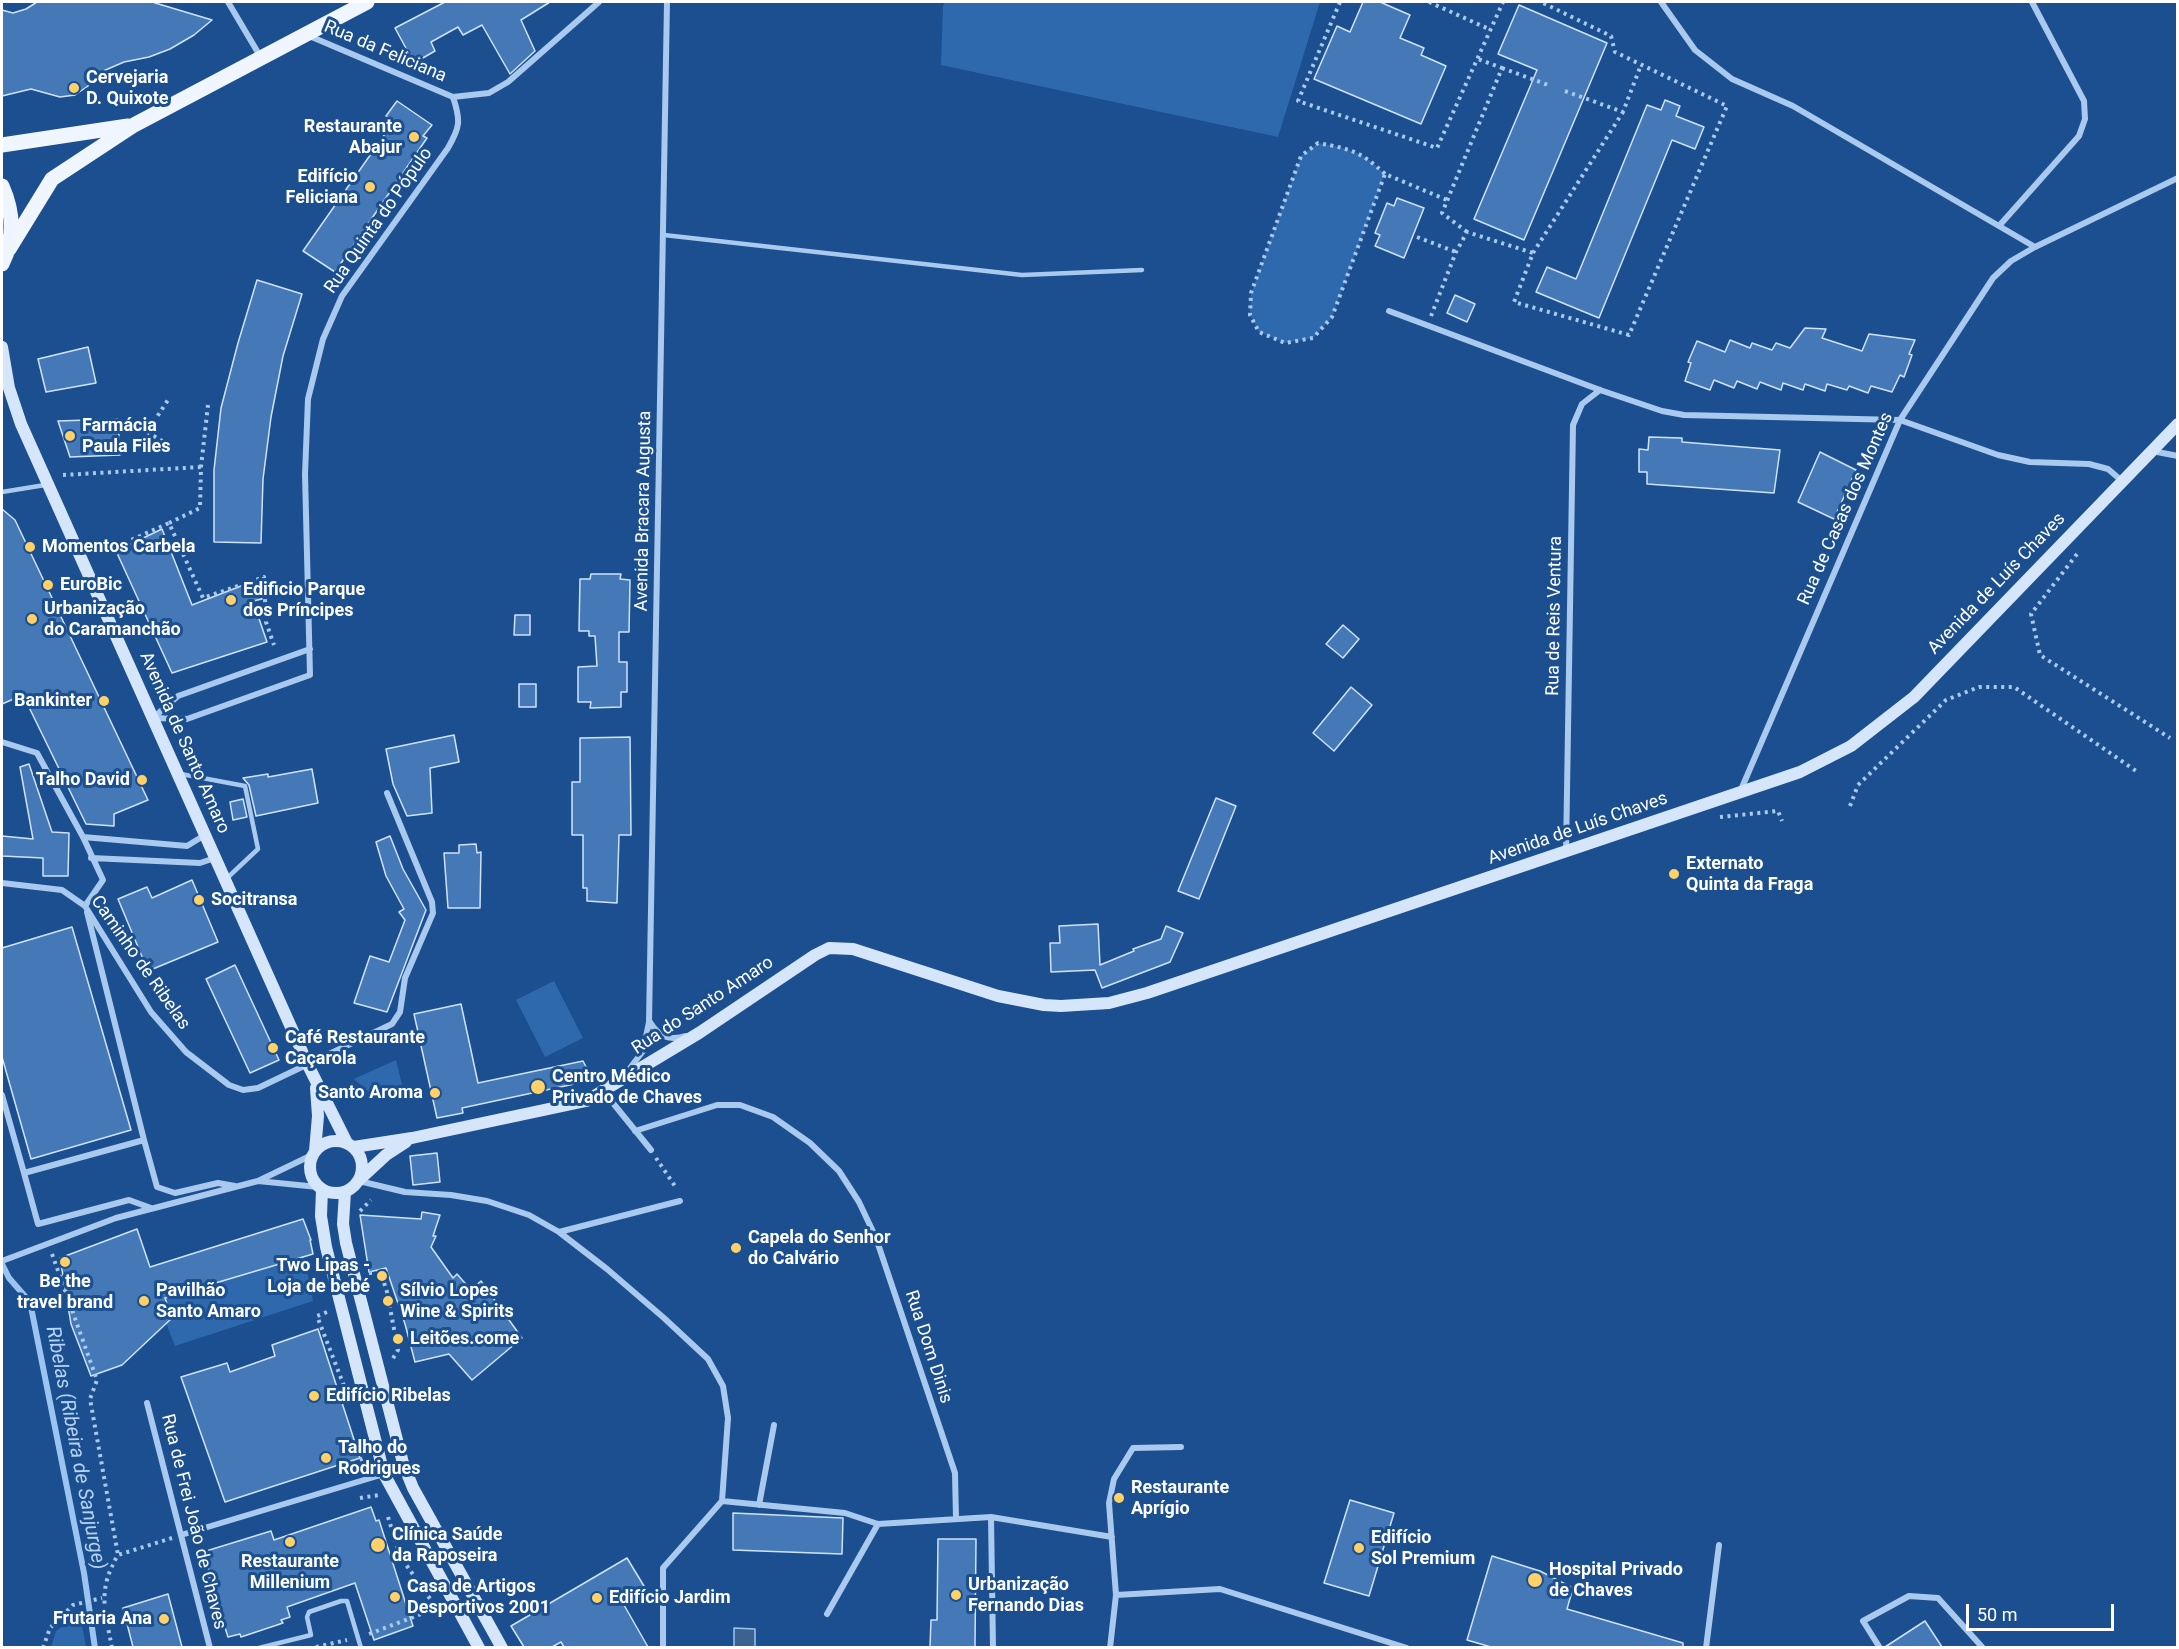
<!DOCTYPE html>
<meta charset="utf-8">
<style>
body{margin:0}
#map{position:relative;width:2179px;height:1649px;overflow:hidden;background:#1b4f8f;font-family:Roboto,sans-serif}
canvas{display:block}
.frame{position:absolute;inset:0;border:3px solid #fff;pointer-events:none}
.scale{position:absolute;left:1966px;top:1604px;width:148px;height:27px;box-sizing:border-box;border:3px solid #fff;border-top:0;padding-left:8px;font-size:18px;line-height:21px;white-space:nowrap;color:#fff;-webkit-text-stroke:4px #1b4f8f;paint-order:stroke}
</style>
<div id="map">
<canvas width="2179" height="1649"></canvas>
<div class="frame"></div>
<div class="scale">50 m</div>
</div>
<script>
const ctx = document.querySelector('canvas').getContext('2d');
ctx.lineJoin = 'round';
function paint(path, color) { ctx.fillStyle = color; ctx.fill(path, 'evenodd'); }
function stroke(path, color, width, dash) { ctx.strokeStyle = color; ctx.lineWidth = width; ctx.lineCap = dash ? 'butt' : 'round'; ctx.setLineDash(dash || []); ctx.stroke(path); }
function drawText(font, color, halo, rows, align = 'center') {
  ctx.font = font + ' Roboto,sans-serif'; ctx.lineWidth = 6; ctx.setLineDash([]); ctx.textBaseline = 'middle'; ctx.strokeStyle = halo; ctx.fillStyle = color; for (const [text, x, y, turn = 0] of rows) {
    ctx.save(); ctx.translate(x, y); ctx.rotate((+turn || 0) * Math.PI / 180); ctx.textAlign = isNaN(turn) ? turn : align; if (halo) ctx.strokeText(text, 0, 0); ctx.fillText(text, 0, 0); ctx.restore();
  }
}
const green = new Path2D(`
 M945,2H1320L1278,137L941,65L943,6Z
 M1318,143C1351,149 1361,151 1385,174L1332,317L1313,338L1285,343L1259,332L1250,315L1251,293L1301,156Z
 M554,981L583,1038L545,1057L516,1000Z
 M396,1060L403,1089L379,1101L354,1079Z
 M304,1255L313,1301L175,1346L151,1285Z
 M80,1614L86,1647H51L56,1631Z`);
const water = new Path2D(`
 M734,1628L755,1629V1647H734Z`);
const stream = new Path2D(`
 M2,1264L9,1278L30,1302L84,1573L95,1648`);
const building = new Path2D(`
 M37,2H152L212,20L194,35L170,49L149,57L124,62L94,75L88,86L75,95L60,97L31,89L2,96V10L13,13L26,9Z
 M445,2H550L521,20L535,51L510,74L482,25L463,35L458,27L431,42L435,51L414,63L395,28Z
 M1363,2H1380L1410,15L1400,38L1424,48L1421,55L1446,66L1421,124L1314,79L1337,26L1350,32Z
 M1519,5L1607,43L1524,240L1474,219L1537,70L1498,54Z
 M1665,100L1680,106L1676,116L1704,127L1695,149L1672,140L1599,318L1536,292L1547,267L1576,279L1647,105L1661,110Z
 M397,101L432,125L423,136L427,138L335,272L303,251L394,121L386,116Z
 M1397,198L1424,208L1404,258L1375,246L1380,235L1375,233L1387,203L1394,206Z
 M257,280L302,294L283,356L271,417L263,479L261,543L214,542V470L221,408L238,343Z
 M1455,295L1475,304L1467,322L1447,313Z
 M1805,328L1826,329L1822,338L1862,351L1869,334L1915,340L1909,354L1912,355L1904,377L1900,375L1892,392L1871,386L1868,393L1849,386L1847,390L1827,384L1825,391L1805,384L1803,390L1783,383L1781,390L1760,382L1757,389L1737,381L1734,388L1714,380L1710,390L1685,381L1691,363L1688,362L1697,341L1725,352L1730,340L1750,348L1752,343L1772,350L1776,343L1790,348Z
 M88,347L96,383L46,392L38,359Z
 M118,419L120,455L70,457L58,421Z
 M1649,437L1682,438V442L1780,450L1774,493L1647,484V472H1639V449L1648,450Z
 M1820,452L1856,470L1834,519L1798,502Z
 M2,509L15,520L148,800L114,814V826L86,824L23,695L2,704Z
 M162,529L192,605L254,581L262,599L253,601L267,642L172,673L116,551Z
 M591,574H621L620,579L630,580L629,632H619V662H627V692H621V707L590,708L591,702H578V667L597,666L595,636H589V631H579L580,579H590Z
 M515,615H530V635H514Z
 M1343,625L1359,639L1343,658L1326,644Z
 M519,684H536V707H519Z
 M1351,687L1372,705L1334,751L1313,733Z
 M454,735L459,762L430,768L432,813L407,816L393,784L386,749Z
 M630,737L631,835H619L617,903L587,901V888H583V835H572V782H580V738Z
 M29,764L52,832L69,833L68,876H43V858L2,856V836L33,839L20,767Z
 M312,769L318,803L256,816L249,785L243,778L268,774V777Z
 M1216,798L1236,806L1199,899L1178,891Z
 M243,799L247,817L233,820L230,802Z
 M390,836L403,869L426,910L387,1012L354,1003L370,956L389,962L405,920L399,912L404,909L386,876L376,842Z
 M476,844L477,853L481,852L480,908H448L444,853H459V845Z
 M192,880L218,942L148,971L118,899L147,887L152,898Z
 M1098,924L1100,965L1134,951L1133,949L1161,939L1166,926L1183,933L1170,962L1102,988L1095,970L1051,972L1050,943H1060L1059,926Z
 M72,927L131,1130L31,1159L2,1057V948Z
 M235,965L279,1060L250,1073L206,979Z
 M461,1004L478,1083L583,1061L593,1080L462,1108L463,1113L437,1118L414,1014Z
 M437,1153L440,1182L413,1185L410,1156Z
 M422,1212L440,1215L433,1236H436L431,1247L453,1278L457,1274L471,1290L481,1281L522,1338L472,1380L449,1354L415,1362L405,1324L386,1268L369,1272L360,1215L421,1219Z
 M303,1219L311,1240H310L313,1254L165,1298L172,1318L122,1365L91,1376L71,1324L60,1258L137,1229L150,1267Z
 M318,1329L360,1458L225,1502L181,1377L227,1363L230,1372L275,1356L272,1345Z
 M1350,1500L1394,1513L1369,1596L1324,1583Z
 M371,1507L376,1521L379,1520L413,1626L374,1640L355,1583L287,1607L290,1617L281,1620L283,1623L241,1637L240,1634L228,1637L209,1578L211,1577L203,1552L271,1531L274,1540Z
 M733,1513L843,1518L842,1554L733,1550Z
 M938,1539H976L975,1647H930L931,1620H937Z
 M1492,1556L1540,1571L1573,1588L1567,1609L1683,1643V1647H1491L1467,1640Z
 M627,1558L647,1591L624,1605L648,1647H564L561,1642L552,1647H524L511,1626Z
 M168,1594L182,1647H133L123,1608Z
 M1925,1621L1942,1647H1885Z`);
const path = new Path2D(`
 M1340,2L1298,101L1437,148L1503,2
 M1429,2L1491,30
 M1502,68L1551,86
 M1565,91L1623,112L1641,65
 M1385,174C1360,151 1351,149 1318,143L1301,156L1251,293L1250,315L1259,332L1285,343L1313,338L1332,317L1385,174L1447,200
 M1467,232L1442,213L1502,68L1478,59
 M1417,237L1456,252
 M1533,253L1623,112
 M1431,316L1456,252L1467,232L1533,253L1514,302L1629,335L1727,106L1615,52L1611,36L1541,2
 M169,445L147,432L170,397
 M63,475L201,467
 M169,523L200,508L201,467L208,405
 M111,549L169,523L203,598L264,577L266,622L274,645
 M2077,554L2031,614L2040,655L2170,738
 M1850,806L1858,785L1946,700L1979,687H2014L2139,773
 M1720,817L1778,811L1782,821
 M656,1158L677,1189
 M360,1211L371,1200
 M52,1254L97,1380L90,1399L118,1555
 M369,1273H381L387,1292L398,1350L392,1360
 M327,1312L317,1316L346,1391
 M346,1466L364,1458
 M360,1498L379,1495
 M388,1517L400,1556L440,1613
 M369,1634L437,1608
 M316,1647L347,1640
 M43,1648L50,1628L73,1605L102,1598
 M112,1648C105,1610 97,1590 118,1555L172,1538`);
const service = new Path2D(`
 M664,235L1022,275L1142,270
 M2,492L45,485
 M181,774L245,786L258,849L225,880
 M259,1648L311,1635L307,1617L309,1612L341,1601H347L361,1648`);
const minor = new Path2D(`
 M228,2L260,56
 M1661,2L1695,50L1732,79L1793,106L2035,247
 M307,35L453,97
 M453,97L489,93L508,82L599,2
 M1999,226L2079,136L2085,119L2084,101L2032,2
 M1389,311L1600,390L1662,411L1684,415L1900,420L1998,455L2030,462L2089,464L2108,469L2122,481
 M2152,451L2178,456
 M153,718L187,719L310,675L305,474L308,399L323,339L342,296L448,148C460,127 461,121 453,97
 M153,718L178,696L310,649
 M2,742L37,753L83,837L103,880L85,906
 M1740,792L1900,420L1993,278L2011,261L2035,247L2178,178
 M83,837L187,846L205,835
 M1566,852L1573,425L1582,404L1600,390
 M91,858L200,863L215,858
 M2,883L62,890L85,906L151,1012L186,1052L229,1085L243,1090L258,1088L392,1024L400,1012L405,978L433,913L432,902L387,793
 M87,912L144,1140
 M650,1022C659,1037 669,1041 686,1036
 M627,1072L643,1051L649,1022L667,2
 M604,1092L651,1150
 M2,1095L24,1173
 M635,1131L717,1105H740L773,1117L810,1143L839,1171L859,1202L876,1238L955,1473L956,1519
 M258,1181L318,1187
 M359,1181L405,1192L451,1195L487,1201L529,1215L559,1232L607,1269L664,1318L708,1359L723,1386L728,1418L722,1501
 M151,1208L129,1200L38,1224L24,1173L144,1140L157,1187L175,1193L218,1183L235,1186
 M559,1232L680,1201
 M2,1261L116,1218L258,1181L312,1155
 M147,1403L210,1648
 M722,1501L845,1513L878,1524L991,1517L1112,1537
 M759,1505L774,1425
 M991,1517L993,1648
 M181,1535L384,1474
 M1116,1595L1220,1589L1407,1648
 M827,1614L878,1524
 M663,1646V1568L722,1501
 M1110,1648L1116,1595L1109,1503L1114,1479L1133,1448L1181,1447
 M1706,1648L1719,1545
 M1880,1648L1863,1621L1909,1596L1938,1598L1983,1648`);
const secondary = new Path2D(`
 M2,347L9,388L21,424L308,1065L347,1143
 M310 1167a26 26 0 1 1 52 0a26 26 0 1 1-52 0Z
 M354,1147L412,1138L586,1101L699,1033L815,955L829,948L853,949L998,996L1044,1005L1061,1006L1109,1003L1147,993L1800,772L1851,746L1914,697L2178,424
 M315,1151L318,1116L316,1088
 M360,1179L386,1155L406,1142
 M322,1190L321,1216L326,1247L384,1474L479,1648
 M345,1192L343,1224L346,1243L403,1463L413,1488L502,1648`);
const primary = new Path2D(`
 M2,145L128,126
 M2,186C14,213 15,238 2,264
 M9,249L52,179L134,125L367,2`);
const markers = [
 [74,88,6,"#ffd166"],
 [414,137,6,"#ffd166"],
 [370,187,6,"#ffd166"],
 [70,436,6,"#ffd166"],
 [30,547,6,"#ffd166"],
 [48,585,6,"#ffd166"],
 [231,600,6,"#ffd166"],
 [32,619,6,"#ffd166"],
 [104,701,6,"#ffd166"],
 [142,780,6,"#ffd166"],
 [1674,874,6,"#ffd166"],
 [199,900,6,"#ffd166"],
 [273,1048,6,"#ffd166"],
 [538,1087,8,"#ffd166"],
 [435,1093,6,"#ffd166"],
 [736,1248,6,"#ffd166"],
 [65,1262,6,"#ffd166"],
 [382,1276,6,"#ffd166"],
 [144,1301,6,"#ffd166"],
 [388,1301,6,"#ffd166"],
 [398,1339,6,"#ffd166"],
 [314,1396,6,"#ffd166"],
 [326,1458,6,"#ffd166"],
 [1119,1498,6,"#ffd166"],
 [290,1542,6,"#ffd166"],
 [378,1545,8,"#ffd166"],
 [1359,1548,6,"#ffd166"],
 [1535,1580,8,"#ffd166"],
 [956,1595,6,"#ffd166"],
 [395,1597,6,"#ffd166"],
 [597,1598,6,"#ffd166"],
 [164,1619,6,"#ffd166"]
];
const streetNames = [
 ["Rua da Feliciana",385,52,23],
 ["Rua Quinta do Pópulo",379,221,-55],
 ["Rua de Casas dos Montes",1846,509,-66],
 ["Avenida Bracara Augusta",644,511,-89],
 ["Avenida de Luís Chaves",1997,584,-46],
 ["Rua de Reis Ventura",1555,616,-89],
 ["Avenida de Santo Amaro",184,743,66],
 ["Avenida de Luís Chaves",1578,829,-19],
 ["Caminho de Ribelas",140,963,55],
 ["Rua do Santo Amaro",703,1006,-33],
 ["Rua Dom Dinis",928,1347,72],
 ["Rua de Frei João de Chaves",193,1522,76]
];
const poiNames = [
 ["Cervejaria",86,78],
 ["D. Quixote",86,99],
 ["Restaurante",402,127,"right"],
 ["Abajur",402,148,"right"],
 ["Edifício",358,177,"right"],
 ["Feliciana",358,198,"right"],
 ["Farmácia",82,426],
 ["Paula Files",82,447],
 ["Momentos Carbela",42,547],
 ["EuroBic",60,585],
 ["Edificio Parque",243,590],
 ["dos Príncipes",243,611],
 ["Urbanização",44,609],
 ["do Caramanchão",44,630],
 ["Bankinter",92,701,"right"],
 ["Talho David",130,780,"right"],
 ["Externato",1686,864],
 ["Quinta da Fraga",1686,885],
 ["Socitransa",211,900],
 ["Café Restaurante",285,1038],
 ["Caçarola",285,1059],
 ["Centro Médico",552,1077],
 ["Privado de Chaves",552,1098],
 ["Santo Aroma",423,1093,"right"],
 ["Capela do Senhor",748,1238],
 ["do Calvário",748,1259],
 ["Two Lipas -",370,1266,"right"],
 ["Loja de bebé",370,1287,"right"],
 ["Be the",65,1282,"center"],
 ["travel brand",65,1303,"center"],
 ["Pavilhão",156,1291],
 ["Santo Amaro",156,1312],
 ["Sílvio Lopes",400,1291],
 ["Wine & Spirits",400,1312],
 ["Leitões.come",410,1339],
 ["Edifício Ribelas",326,1396],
 ["Talho do",338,1448],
 ["Rodrigues",338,1469],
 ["Restaurante",1131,1488],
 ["Aprígio",1131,1509],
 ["Clínica Saúde",392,1535],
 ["da Raposeira",392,1556],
 ["Edifício",1371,1538],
 ["Sol Premium",1371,1559],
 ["Restaurante",290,1562,"center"],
 ["Millenium",290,1583,"center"],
 ["Hospital Privado",1549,1570],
 ["de Chaves",1549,1591],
 ["Urbanização",968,1585],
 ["Fernando Dias",968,1606],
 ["Casa de Artigos",407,1587],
 ["Desportivos 2001",407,1608],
 ["Edifício Jardim",609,1598],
 ["Frutaria Ana",152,1619,"right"]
];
const waterNames = [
 ["Ribelas (Ribeira de Sanjurge)",75,1448,79]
];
paint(green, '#2e69ad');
paint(water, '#3c6290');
stroke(water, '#9cc4f0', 1.5);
stroke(stream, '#9cc4f0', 6);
paint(building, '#4478b7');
stroke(building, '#cfe3fa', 1.5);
stroke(path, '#a9c9ee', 4, [3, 4.5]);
stroke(service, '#a9c9ee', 4.5);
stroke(minor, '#a9c9ee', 6);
stroke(secondary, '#d6e6fa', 12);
stroke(primary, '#f0f6ff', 15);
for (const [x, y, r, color] of markers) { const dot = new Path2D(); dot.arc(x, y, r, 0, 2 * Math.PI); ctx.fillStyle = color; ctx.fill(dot); stroke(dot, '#1b4f8f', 2); }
drawText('18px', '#fff', '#1b4f8f', streetNames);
drawText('bold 18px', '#fff', '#1b4f8f', poiNames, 'left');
drawText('italic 20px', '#b5d3f5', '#1b4f8f', waterNames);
</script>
